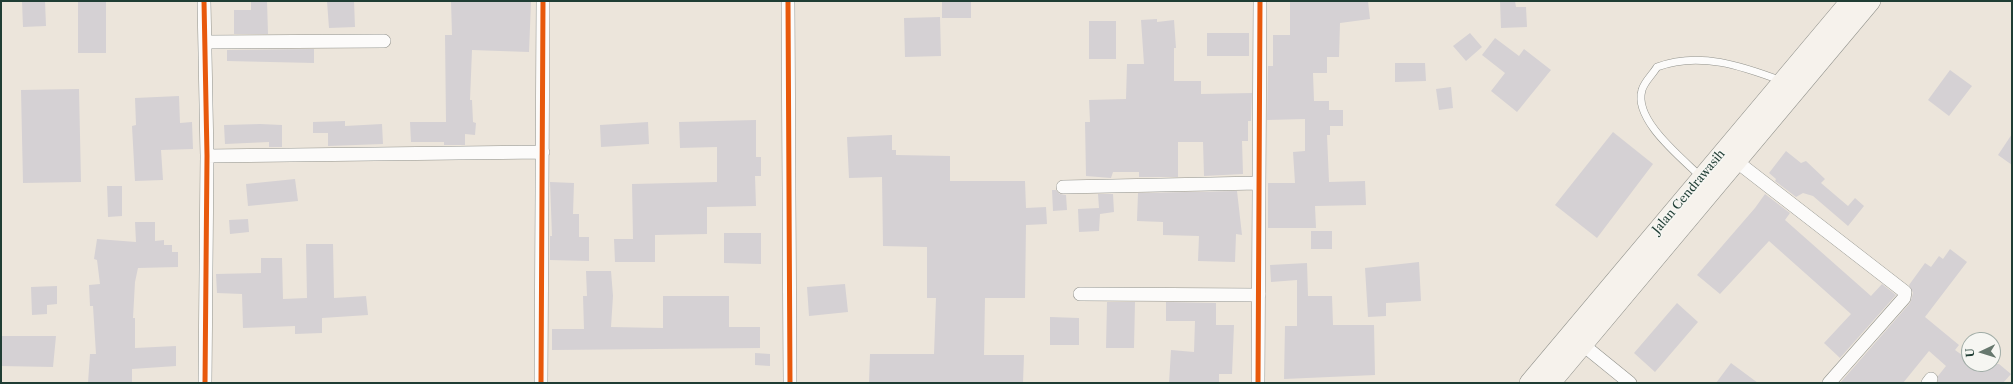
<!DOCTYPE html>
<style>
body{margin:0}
#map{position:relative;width:2013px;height:384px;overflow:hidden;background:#ece5db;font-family:"Libre Caslon Text",serif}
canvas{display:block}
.frame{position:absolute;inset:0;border:2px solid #1f3d34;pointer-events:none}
.north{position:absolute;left:1961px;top:332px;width:40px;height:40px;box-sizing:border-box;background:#f6f6f2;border:1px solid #a0aca6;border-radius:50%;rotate:266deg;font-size:11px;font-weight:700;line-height:16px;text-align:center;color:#1f3d34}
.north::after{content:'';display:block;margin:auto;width:14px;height:18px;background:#67786e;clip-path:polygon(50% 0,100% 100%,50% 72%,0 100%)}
</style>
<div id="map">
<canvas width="2013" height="384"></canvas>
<div class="frame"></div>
<div class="north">U</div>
</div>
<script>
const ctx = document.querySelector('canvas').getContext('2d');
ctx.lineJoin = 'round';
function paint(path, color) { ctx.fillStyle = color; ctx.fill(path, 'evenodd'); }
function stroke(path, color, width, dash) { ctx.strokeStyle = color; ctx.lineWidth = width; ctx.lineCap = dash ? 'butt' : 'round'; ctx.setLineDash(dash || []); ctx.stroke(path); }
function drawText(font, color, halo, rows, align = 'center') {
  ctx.font = font + ' "Libre Caslon Text",serif'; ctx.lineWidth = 3.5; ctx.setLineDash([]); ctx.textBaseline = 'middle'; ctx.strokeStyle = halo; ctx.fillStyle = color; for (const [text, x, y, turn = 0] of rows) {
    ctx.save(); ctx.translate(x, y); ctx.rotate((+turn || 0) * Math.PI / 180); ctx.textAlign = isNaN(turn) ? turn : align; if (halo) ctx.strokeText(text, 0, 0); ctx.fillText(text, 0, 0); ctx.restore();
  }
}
const building = new Path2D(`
 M22,1H45L46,26L23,27Z
 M78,1H106V53H78Z
 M251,1H267L268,34H234V10H251Z
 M327,1H354L355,27L329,28Z
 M451,1L531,2L529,52L472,50L470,100H472L473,122L476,123L475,135L465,134V145H444V142H411L410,122H446L445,35H452Z
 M942,1H971V18H942Z
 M1290,1H1368L1370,19L1340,23L1339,57H1327V73H1313L1314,101H1329V110H1343V126H1330V135H1327L1329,182L1365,181L1366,205L1315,206L1316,228H1268V183H1295L1293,152L1305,151V119L1267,120L1268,66H1273V35H1290Z
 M1500,1H1515L1516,7H1526L1527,27L1501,28Z
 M940,17L941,56L905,57L904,18Z
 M1157,19V22L1174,20L1176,48H1174V81H1201V94L1252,93L1251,121H1248V141H1242L1243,174L1204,176L1203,142H1178V177H1139V172H1113L1111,178L1086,176L1085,122H1090L1089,100L1126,99L1127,64H1144L1141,20Z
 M1089,21H1116V59H1089Z
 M1207,33H1249V56H1207Z
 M1470,33L1482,47L1466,61L1453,46Z
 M1495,38L1519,56L1524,49L1551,70L1517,112L1491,91L1505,73L1482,55Z
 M314,49V63L227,61V50Z
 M1395,63H1425L1426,81L1395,82Z
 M1950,70L1972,86L1949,116L1928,100Z
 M1451,87L1453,108L1439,110L1436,89Z
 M79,89L81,182L23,183L21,90Z
 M179,96L180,123L192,122L193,149L161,150L163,180L135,181L132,126L136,125L135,98Z
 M756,120V157H761V176H755L756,206L707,207V234L655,235V262H615L614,239H633L632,184L717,182V147L680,148L679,122Z
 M345,121V126L382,124L383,144L328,146V133H313V122Z
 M648,122L649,144L601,147L600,125Z
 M260,124L282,125V147H269V142L225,144L224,125Z
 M1613,132L1653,164L1597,238L1555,205Z
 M2012,134V165L1998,155Z
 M892,135V150H896V155L950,156V181H1025L1026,208L1046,207L1047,224L1026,225L1025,298H985L984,355H1024L1023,383H869L870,354H934L936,298H927V247L883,246L882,177L849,178L847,137Z
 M1786,151L1801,163L1806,161L1825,179L1821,183L1848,206L1855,198L1864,206L1848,226L1813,196L1803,193L1796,197L1775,181L1776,179L1769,173Z
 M295,179L298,201L248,206L246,184Z
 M550,182L574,183L573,214H579V237H589V261L550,260V236H552Z
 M107,186H122V216L108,217Z
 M1052,190H1056L1060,194L1066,195L1067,210L1053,211Z
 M1237,191L1242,235L1236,234L1235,262L1198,261L1199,236L1163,235V222L1137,221L1138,193Z
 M1098,194H1113L1114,212L1100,214L1099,231L1079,232L1078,209L1099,208Z
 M1765,194L1790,213L1785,220L1871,296L1882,284L1896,295L1840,358L1824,343L1851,314L1769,241L1720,294L1697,275L1755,208Z
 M248,219L249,232L230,234L229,220Z
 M135,222H155V241L164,240V245H172V252H178V267L138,268L135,282L133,318H135V348L176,346V366L132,369V383H88L90,354H96L93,306H90L89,285L100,284L97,260L94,259L97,239L136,242Z
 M1311,231H1332V249H1311Z
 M724,233H761V264L724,263Z
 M306,244H333L334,298L366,296L368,315L322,318V333L295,334V326L243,328L242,294L217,293L216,274L261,273V258H282L283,299L307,298Z
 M1950,249L1967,262L1925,317L1959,345L1955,350L1969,360V364H1999L2011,374L2003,383H1938V376L1946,366L1929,351L1903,383H1840L1910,303L1913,293L1909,285L1925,263L1931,267L1939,256L1943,259Z
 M1419,262L1421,301L1386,303V316L1368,317L1365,268Z
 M1307,263L1308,296H1332L1333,325H1374L1375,375L1284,379L1285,326H1297V280L1271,282L1270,265Z
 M586,271H611L613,296L611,327L663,328V296H729V327H760V348L552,350V329H584L583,296H587Z
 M845,284L848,312L809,316L807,287Z
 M57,286V304L47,305V314L32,315L31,287Z
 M1107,302H1135L1134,348H1106Z
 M1166,302L1216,303V325H1234L1232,374H1219V383H1169L1171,350L1194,352L1195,321H1166Z
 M1677,303L1698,322L1655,372L1634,353Z
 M1050,317L1079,318V345H1050Z
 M1,336H56L53,367L1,366Z
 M755,353L770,354V366L755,365Z
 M1731,363L1758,383H1716Z`);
const service = new Path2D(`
 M1701,177C1682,158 1633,120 1642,90C1644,82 1653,74 1657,67C1699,51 1742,66 1782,81`);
const minor = new Path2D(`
 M204,1L207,156L205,383
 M788,1L790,383
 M206,42L384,41
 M207,156L543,152
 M1736,161L1905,292L1904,298L1829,383
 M1063,187L1259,183
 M1080,294L1259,295
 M1577,340L1630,383
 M541,383L543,1
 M1258,383L1260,1
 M1928,383L1931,379`);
const secondary = new Path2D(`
 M1529,383L1850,1
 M1551,383L1871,1`);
const cycleway = new Path2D(`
 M204,1L207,156L205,383
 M788,1L790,383
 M541,383L543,1
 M1258,383L1260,1`);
const streetNames = [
 ["Jalan Cendrawasih",1689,192,-50]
];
paint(building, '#d5d1d4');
stroke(service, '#91928c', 8);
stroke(minor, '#91928c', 14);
stroke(secondary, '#91928c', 20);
stroke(service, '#fcfbfa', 7);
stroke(minor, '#fcfbfa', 13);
stroke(secondary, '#f6f2ec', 19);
stroke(cycleway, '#e8590c', 5);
drawText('12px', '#1f3d34', '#f6f6f2', streetNames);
</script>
